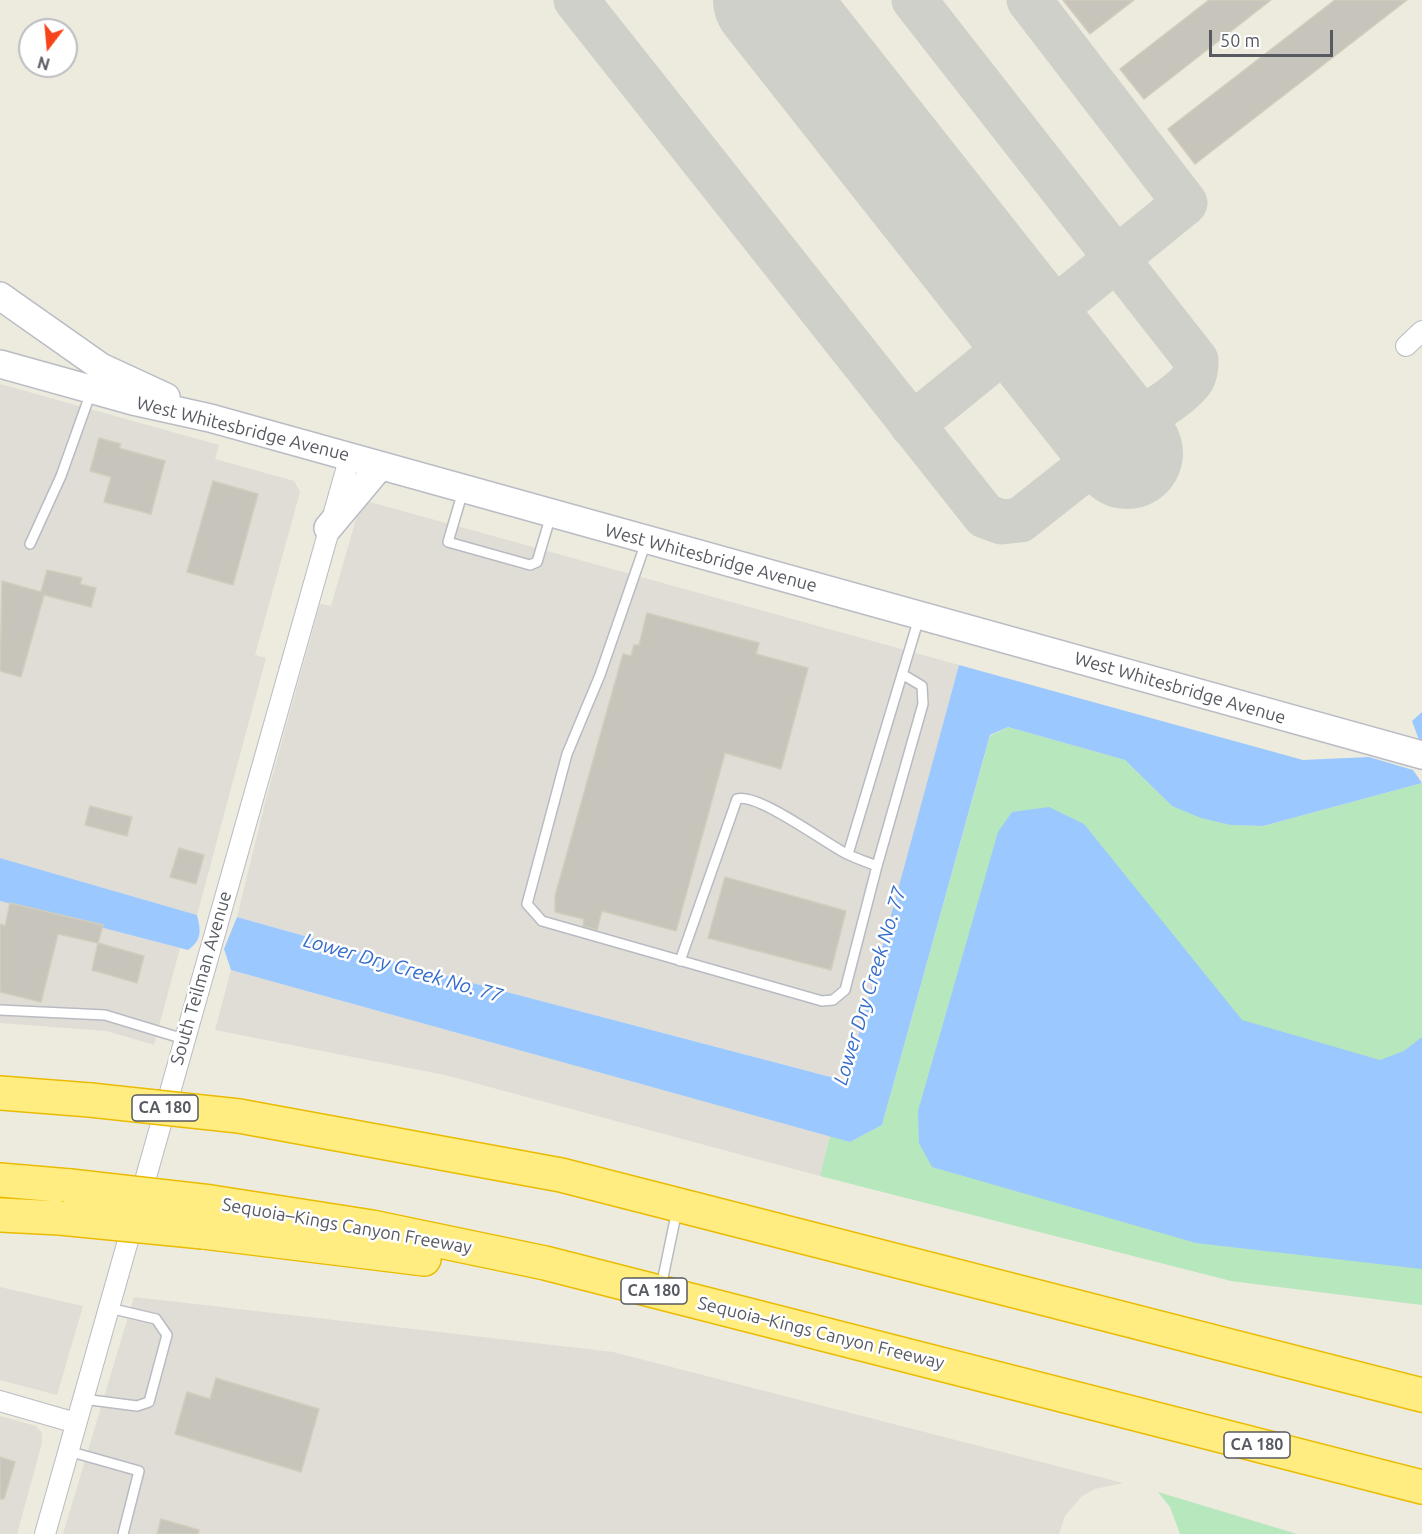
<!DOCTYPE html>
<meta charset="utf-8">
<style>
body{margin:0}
#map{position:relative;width:1422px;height:1534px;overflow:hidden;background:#ecebde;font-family:Ubuntu,sans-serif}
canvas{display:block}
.north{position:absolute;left:18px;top:18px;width:60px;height:60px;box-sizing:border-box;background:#fff;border:2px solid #bcbdc0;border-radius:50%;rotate:196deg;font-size:16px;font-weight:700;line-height:24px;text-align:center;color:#575a61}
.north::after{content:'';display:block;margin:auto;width:21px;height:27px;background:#f74319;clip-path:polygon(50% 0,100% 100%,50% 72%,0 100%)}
.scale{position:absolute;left:1209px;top:30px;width:124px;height:27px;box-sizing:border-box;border:3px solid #575a61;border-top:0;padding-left:8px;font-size:18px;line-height:21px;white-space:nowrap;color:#575a61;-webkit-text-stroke:4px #fff;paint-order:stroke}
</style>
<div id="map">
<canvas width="1422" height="1534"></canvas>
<div class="north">N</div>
<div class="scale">50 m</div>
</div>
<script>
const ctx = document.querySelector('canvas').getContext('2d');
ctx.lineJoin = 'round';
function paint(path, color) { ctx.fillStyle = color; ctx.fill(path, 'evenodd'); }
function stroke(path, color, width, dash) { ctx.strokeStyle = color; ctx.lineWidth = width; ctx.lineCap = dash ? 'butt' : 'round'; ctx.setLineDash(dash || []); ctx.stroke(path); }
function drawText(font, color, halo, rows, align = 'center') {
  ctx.font = font + ' Ubuntu,sans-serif'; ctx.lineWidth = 5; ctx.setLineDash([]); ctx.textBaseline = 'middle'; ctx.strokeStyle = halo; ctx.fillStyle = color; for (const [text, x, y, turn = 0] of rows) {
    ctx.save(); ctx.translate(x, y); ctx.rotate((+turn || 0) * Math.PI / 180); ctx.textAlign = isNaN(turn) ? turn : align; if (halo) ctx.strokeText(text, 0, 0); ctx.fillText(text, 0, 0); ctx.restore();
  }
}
const industrial = new Path2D(`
 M0,384L219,445L215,459L294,481L300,492L255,655L266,658L197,915L0,858Z
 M370,502L959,665L847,1081L461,980L237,917L266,799L320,604L331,606L359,509Z
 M0,901L180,948L154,1045L107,1031L0,1023Z
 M231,970L830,1136L820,1176L445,1075L215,1030Z
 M0,1287L83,1306L57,1395L0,1380Z
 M134,1297L613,1352L1123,1483L1095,1489L1081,1497L1065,1516L1059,1534H63Z
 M0,1416L36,1426L42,1433V1443L17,1534H0Z`);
const green = new Path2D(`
 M1008,727L1125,760L1172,806L1231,825L1263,826L1422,783V1305L1231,1281L820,1176L830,1136L850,1142L882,1125L990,736Z
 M1158,1492L1297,1534H1180L1170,1507Z`);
const water = new Path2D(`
 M959,665L1303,760L1369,757L1413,770L1422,783L1263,826L1231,825L1201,818L1172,806L1125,760L1008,727L990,735L882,1125L850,1142L231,970L224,949L237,917L461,980L846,1081Z
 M1422,712V741L1419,740L1412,721Z
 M1049,807L1084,824L1242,1020L1380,1060L1404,1051L1422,1037V1269L1196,1243L932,1167L919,1143L918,1111L998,832L1012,812Z
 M0,858L197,915C201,931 202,940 188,950L0,901Z`);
const taxiway = new Path2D(`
 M576,0L985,516L1002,522L1020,520L1096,460C1110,437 1097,420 1085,399
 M914,0L1196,360C1196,366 1196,372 1193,378C1184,393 1142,422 1124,421C1108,421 1097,409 1085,399
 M912,425L1185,203L1029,0`);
const runway = new Path2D(`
 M769,0L1127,453`);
const building = new Path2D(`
 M1063,0H1134L1090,34Z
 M1209,0H1271L1144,99L1120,69Z
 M1335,0H1407L1195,164L1168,129Z
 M99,438L121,444L119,448L165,461L151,514L104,502L111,477L90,471Z
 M213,481L258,494L233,585L187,572Z
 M47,570L82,578L80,584L96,588L91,607L44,595L21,677L0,671L2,581L41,592Z
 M647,613L759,643L756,654L808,668L781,769L725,753L676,931L602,911L597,930L583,926L584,919L555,912V896L623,654L631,656L634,645H639Z
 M90,806L132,817L127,836L85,825Z
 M179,848L204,855L196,884L170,877Z
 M725,877L846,911L831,970L708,938Z
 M10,903L103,925L98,943L58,934L41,1002L0,992V924L5,926Z
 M98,943L144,956L137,983L92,970Z
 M216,1378L319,1409L301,1472L175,1434L187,1392L210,1399Z
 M0,1457L15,1462L4,1499H0Z
 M161,1519L199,1530L198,1534H157Z`);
const lane = new Path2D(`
 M463,491L448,542L530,565L537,562L551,515
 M646,542L600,675L567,754L527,904L542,921L822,1001L833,1000L845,990L877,866C867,862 857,859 847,854C825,843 757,792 737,799L680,961
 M30,544L61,476L91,392
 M848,854L919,618
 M877,866L923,704L922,686L902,674
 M0,1010L105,1015L184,1039
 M661,1287L677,1210
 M83,1399L137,1406L149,1402L167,1335L156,1319L109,1308
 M68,1451L139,1471L123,1534`);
const street = new Path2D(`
 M1406,346L1422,331
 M0,1401L76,1423
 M45,1534L350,456`);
const secondary = new Path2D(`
 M0,296L101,367L166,397
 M0,364L133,401L210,418L1422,755
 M328,528L380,466`);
const highway = new Path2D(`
 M0,1093L90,1100
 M239,1116L561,1175L1422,1395
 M0,1180L70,1186
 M211,1202L372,1227L545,1263L1422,1487
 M0,1215L60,1218
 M203,1232L424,1259`);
const highwayBridge = new Path2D(`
 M90,1100L239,1116
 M70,1186L211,1202
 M60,1218L203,1232`);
const shields = [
 [165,1108,66],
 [654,1291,66],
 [1257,1445,66]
];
const shieldNames = [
 ["CA 180",165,1108],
 ["CA 180",654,1291],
 ["CA 180",1257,1445]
];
const streetNames = [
 ["West Whitesbridge Avenue",243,429,14],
 ["West Whitesbridge Avenue",711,558,15],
 ["West Whitesbridge Avenue",1180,688,16],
 ["South Teilman Avenue",201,978,-74],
 ["Sequoia–Kings Canyon Freeway",347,1226,10],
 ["Sequoia–Kings Canyon Freeway",821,1333,14]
];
const waterNames = [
 ["Lower Dry Creek No. 77",403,968,16],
 ["Lower Dry Creek No. 77",870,986,-73]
];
paint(industrial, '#dfddd6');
paint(green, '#b7e7bd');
paint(water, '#9bc8ff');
stroke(taxiway, '#d0d0ca', 45);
stroke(runway, '#d0d0ca', 112);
paint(building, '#c7c4bb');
stroke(building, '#d1cdbc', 1.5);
stroke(lane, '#b9bbc2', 12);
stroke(street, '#b9bbc2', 22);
stroke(secondary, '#b9bcc4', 30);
stroke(highway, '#eabb00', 36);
stroke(lane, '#fff', 9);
stroke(street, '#fff', 20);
stroke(secondary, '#fff', 27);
stroke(highway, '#ffed82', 33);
stroke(highwayBridge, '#eabb00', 36, []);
stroke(highwayBridge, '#ffed82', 33);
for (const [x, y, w] of shields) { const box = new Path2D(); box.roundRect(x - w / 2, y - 13, w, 26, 4.5); ctx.fillStyle = '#fff'; ctx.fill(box); stroke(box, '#575a61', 1.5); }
drawText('bold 16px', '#575a61', null, shieldNames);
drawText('18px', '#575a61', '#fff', streetNames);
drawText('italic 20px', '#356dcb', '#fff', waterNames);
</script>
